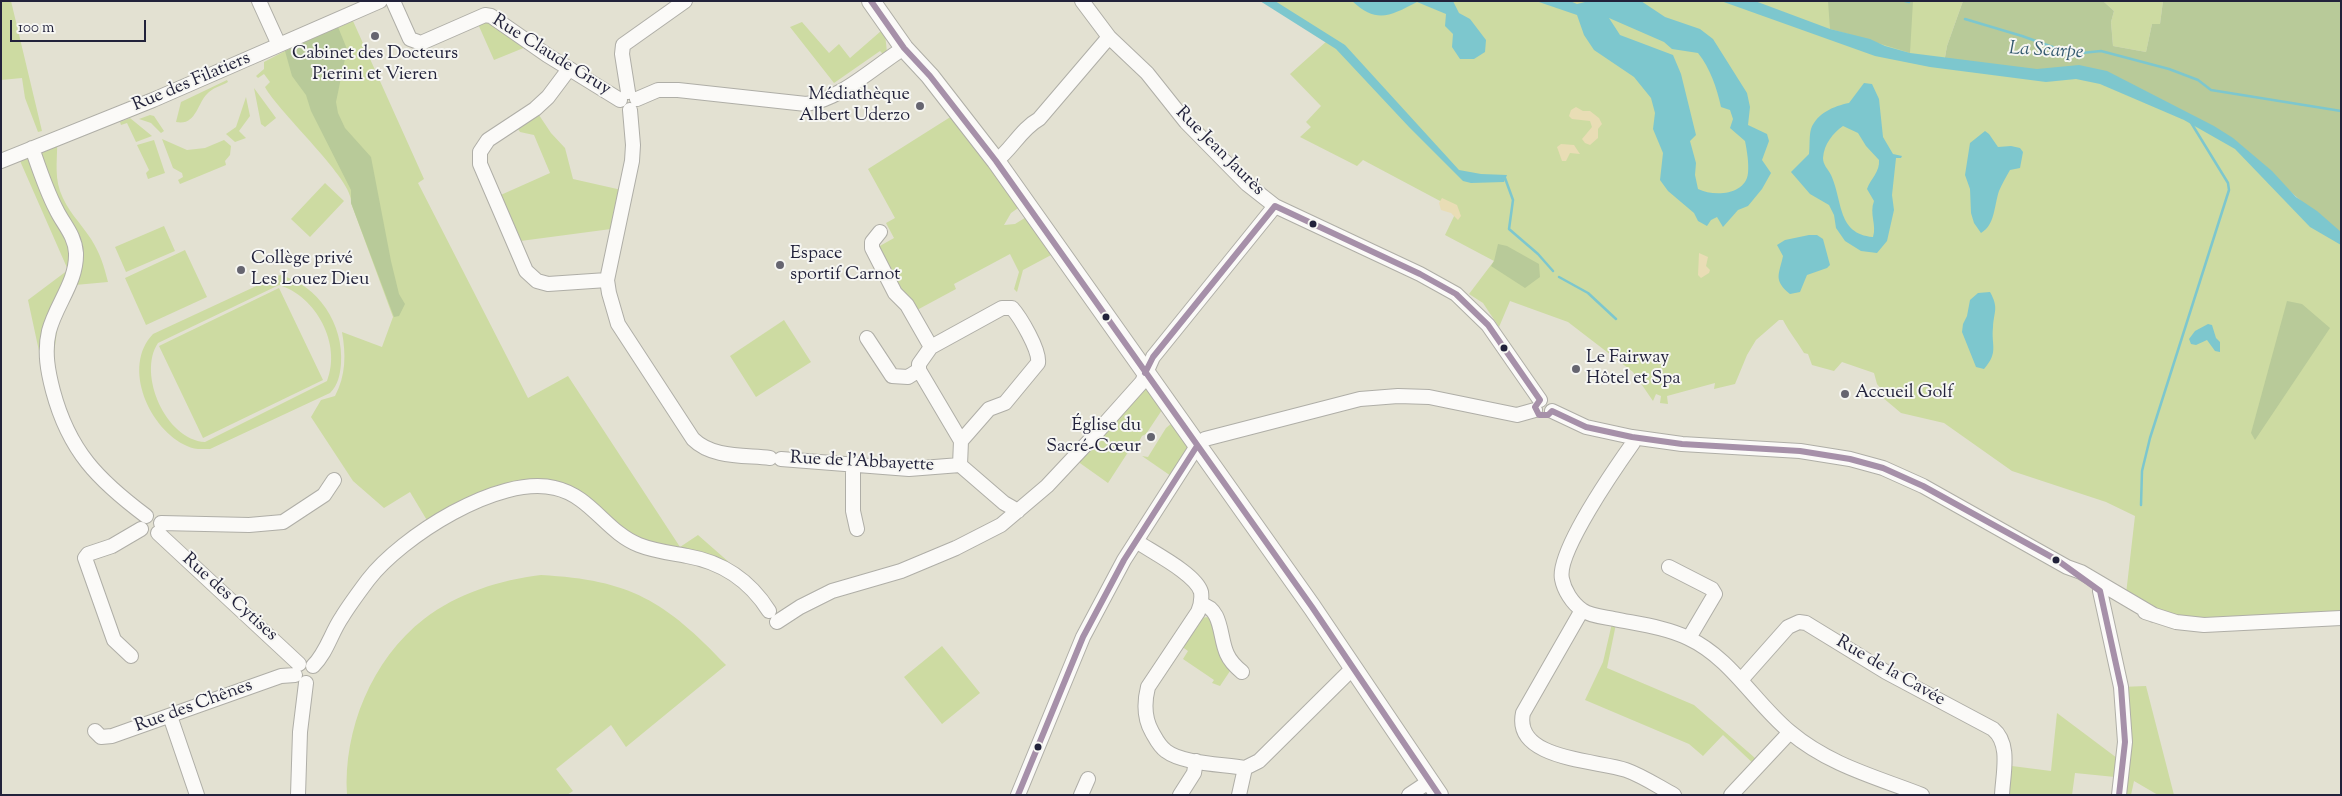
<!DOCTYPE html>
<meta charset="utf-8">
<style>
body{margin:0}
#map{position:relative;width:2342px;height:796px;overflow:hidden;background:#e3e1d2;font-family:"Sorts Mill Goudy",serif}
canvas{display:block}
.frame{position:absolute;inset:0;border:2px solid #22223b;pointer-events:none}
.scale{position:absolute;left:10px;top:20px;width:136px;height:22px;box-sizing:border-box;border:2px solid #22223b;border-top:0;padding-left:6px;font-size:15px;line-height:18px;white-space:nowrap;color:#22223b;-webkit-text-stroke:4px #f6f6f2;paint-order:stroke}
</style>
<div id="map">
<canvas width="2342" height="796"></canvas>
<div class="frame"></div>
<div class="scale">100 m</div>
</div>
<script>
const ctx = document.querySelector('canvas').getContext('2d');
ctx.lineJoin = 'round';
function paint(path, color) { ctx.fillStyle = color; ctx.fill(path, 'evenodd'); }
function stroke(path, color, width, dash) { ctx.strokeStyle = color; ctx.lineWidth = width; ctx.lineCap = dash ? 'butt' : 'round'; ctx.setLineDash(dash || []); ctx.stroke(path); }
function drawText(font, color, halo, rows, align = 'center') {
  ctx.font = font + ' "Sorts Mill Goudy",serif'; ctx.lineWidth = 4; ctx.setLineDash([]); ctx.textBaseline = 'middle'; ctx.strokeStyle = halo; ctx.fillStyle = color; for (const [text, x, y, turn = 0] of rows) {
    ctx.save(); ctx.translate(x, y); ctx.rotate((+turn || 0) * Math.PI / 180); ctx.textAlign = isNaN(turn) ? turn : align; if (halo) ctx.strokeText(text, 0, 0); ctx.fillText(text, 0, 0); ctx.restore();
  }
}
const green = new Path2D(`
 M1,1H11L42,131L38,132L25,98L22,78L1,80Z
 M1264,1H1963L1947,46L1944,62L2075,70L2218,134L2341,237V618L2176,622L2126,594L2135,516L2106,502L2012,471L1944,423L1901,413L1882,397L1885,394L1877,384L1874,373L1842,362L1834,371L1812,365L1808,354L1804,353C1797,341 1789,332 1783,320H1779L1756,340L1747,355L1735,384L1714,389L1715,383L1667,396L1668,404L1660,403L1661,396L1656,394L1653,401L1633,372L1568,322L1510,301L1499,327L1483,303L1469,294L1494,261L1445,235L1457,210L1363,160L1357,166L1300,137L1311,127L1306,122L1321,106L1290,74L1328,40Z
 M2103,1H2163L2160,24H2152L2146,52L2113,46L2111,22L2114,11Z
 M353,21L424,179L418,183L528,398L568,376L680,547L698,535L739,571L651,549L572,493L502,492L431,527L410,492L384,508L353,481L311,417L321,400L335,396C346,375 346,355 342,332L382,347L393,317L351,203C355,181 278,112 265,87L270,82L264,74L258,78L256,76L264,69V62L285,51Z
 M489,22L526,47L494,60L478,24Z
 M802,22L829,53L839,44L850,58L881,31L885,34L887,52L883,54L880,51L834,83L790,27Z
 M227,80L228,82C221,86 212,88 207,94C197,104 196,126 176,122L181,102Z
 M254,88L276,118L265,127L261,124Z
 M246,97L250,116L239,131L246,138L235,142L226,134L236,127Z
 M535,109L551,133L565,148L573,179L626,191L611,229L513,242L494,198L550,173L534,135L520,132L515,124Z
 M150,115L154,116L164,131L161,133L151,123L139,119Z
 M952,116L1021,206L1011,213L1004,225L1015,224L1028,216L1053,254L1023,270L1017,292L1014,289L1019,272L1010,254L954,284L956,289L917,310L903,294L878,247L894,238L886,223L895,218L868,169Z
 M130,118L152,136L136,142L127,123L121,125L120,122Z
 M57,138C58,156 54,173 60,191C67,211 80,222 91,239C100,253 104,266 108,282L75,285L58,323L53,361L42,365L28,300L68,270L17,154Z
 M162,139L187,150L205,148L224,140L231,146L230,155L225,161L226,165L180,184L178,180L183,177L182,173L173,168Z
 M154,140L165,173L148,179L146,173L149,170L137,145Z
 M325,183L344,201L310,237L291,219Z
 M164,226L175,251L126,272L115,247Z
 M185,250L207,297L146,325L125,278Z
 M280,275C318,285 344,324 341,364C340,375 338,385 330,393L210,449C202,449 194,450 187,446C150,430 121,367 153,334ZM279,285C316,296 342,344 327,381L205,442C166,440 137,374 158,343Z
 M279,288L323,380L203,438L159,346Z
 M784,320L811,362L756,397L730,356Z
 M1141,389L1148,390L1162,410L1146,434L1142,436L1137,445L1134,443L1108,483L1077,461Z
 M1172,423L1187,444L1188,451L1171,476L1142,456L1148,457L1166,428Z
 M541,575C631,580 665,601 726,665L626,747L611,725L556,769L573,791L567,795H347C343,730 372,659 424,619C458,593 500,580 541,575Z
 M1208,617L1212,618L1232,668L1220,686L1212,683L1214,680L1183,659L1188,651L1181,646L1201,618Z
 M1613,619L1616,624L1607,668L1694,705L1755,758L1760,764L1757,767L1723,735L1703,756L1689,744L1585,700L1603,662Z
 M942,646L980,693L942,724L904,677Z
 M2146,686L2174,795H2158L2134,781L2131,795H2119L2115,777L2075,773L2072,795H2002L2004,765L2051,771L2057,713L2117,758L2123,760L2121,687Z`);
const forest = new Path2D(`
 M1828,1H1913L1910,53C1883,45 1857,36 1830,29Z
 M1963,1H2103L2114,11L2111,22L2113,46L2146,52L2152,24H2160L2163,1H2341V237L2253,158L2130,86L2049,73L1944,63L1947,46Z
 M338,27L347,49L336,102L338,113L345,128L371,157L391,261L399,294L405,304L399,316L394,317L351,203V190L311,111L306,95L292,76L285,51Z
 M1498,244L1507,246L1539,264L1540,277L1525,288L1491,266L1494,261Z
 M2287,301L2302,304L2330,328L2255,440L2251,433Z`);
const sand = new Path2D(`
 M1576,107L1583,111H1590L1599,118L1602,124L1598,129V138L1590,145L1585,143L1582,139L1592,127L1590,121L1572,119L1569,116L1571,110Z
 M1561,144L1574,145L1580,154L1570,153L1566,161H1562L1557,147Z
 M1442,198L1457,205L1461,216L1458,220L1451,213L1441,210L1439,203Z
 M1699,253L1708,257L1706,266L1710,270L1709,273L1701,278L1698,275Z`);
const water = new Path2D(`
 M1260,1H1275L1345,45L1459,170L1481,174L1507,175L1504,182L1471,183L1463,181L1409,127L1336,49Z
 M1352,1H1453L1459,13L1470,19L1486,40L1485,52L1474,59H1460L1452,47L1453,34L1445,26L1446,14L1417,2C1390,16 1377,24 1352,1Z
 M1536,1H1570L1577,4L1589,1H1641L1665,17L1700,29L1713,39L1747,93L1750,107L1748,125L1767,134L1769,141L1762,160L1771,173L1762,189L1748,206L1738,210L1723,227L1717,217L1711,220L1707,226L1698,221L1694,213L1668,191L1660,180L1663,153L1653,129L1655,113L1651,98L1634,77L1594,50L1584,35L1577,15ZM1609,18L1664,42L1672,49L1698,53C1710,68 1717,88 1721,107L1730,110L1733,119L1730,128L1745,141C1747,151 1749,163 1748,173C1746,195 1714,197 1698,189L1695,175L1696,163L1690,141L1696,135L1681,74L1673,55L1620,35Z
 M1721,1H1755L1830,29L1870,39L1885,46L1910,53L2037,69L2079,65L2107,71L2214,126L2233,138L2272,171L2296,197L2317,211L2341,232V245L2310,227L2235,149L2184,120L2100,84L2076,79L2046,82L1930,67L1875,56Z
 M1864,83L1872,84L1879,99L1883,137L1893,154L1902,156L1901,158H1896L1892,195L1894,210L1887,241L1877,253L1861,251L1845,241L1836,228L1834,215L1829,205L1810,194L1791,172L1809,154C1810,146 1809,136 1811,129C1817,113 1834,106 1849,103ZM1843,126L1858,133L1866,146L1879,160C1880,172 1871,178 1867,189L1874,201C1869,214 1877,225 1873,237C1837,234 1843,201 1831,175C1828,169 1823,165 1823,158C1824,144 1833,133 1843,126Z
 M1985,131L1989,134L1998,147L2011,146L2020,148L2023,152L2020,168L2010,170C2006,177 2002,184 1999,191C1994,206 1995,225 1981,233L1974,223L1971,213L1970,189L1965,175L1970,143Z
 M1809,235H1817L1823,239L1830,265L1827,268L1807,275L1800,292L1790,294C1773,280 1779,275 1783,256L1777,245L1785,240Z
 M1990,292C1999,308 1994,311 1993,327C1991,346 1999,352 1984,369L1976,367L1962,332L1963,324L1967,316L1970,300L1978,293Z
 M2208,324L2212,325L2216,338L2220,342V352L2215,351L2207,340L2196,345L2191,344L2189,339L2195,331Z`);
const stream = new Path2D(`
 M1905,1L1909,2
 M1965,19L2022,36L2072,54L2101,51L2169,69L2198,80L2211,90L2341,111
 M1503,178H1505L1513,200L1509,229L1538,254L1553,271
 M1559,277L1588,293L1616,319
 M2141,505L2142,471L2150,438L2229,190L2228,183L2190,121`);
const minor = new Path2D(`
 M259,1L279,45
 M393,1L410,39L421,43L485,15L491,16L547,55L620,100
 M1082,1L1109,37L1147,73L1186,122L1247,184L1275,206L1420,274L1456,294L1488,325L1540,400
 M569,69L548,97L535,109L488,140L480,152V164L526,271L537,281L548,284L607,280
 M628,92L622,54L623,45L685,1
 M637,99L658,90H678L806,104C840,100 875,66 904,48
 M630,110L633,145L632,161L607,280L609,293L618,324L693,439C712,458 744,455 770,458
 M32,148C39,168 46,190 56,209C63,224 75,235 76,253C77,282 56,304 49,331C44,352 48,372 53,391C69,451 98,480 146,516
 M1,161L153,100L380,1
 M996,161C1012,149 1021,129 1039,119L1109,37
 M880,232L872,242V248L895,293L907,305L931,347L919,364V370L961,441L960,465
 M867,338L892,376L908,377L919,370
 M931,347L1002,308H1012C1020,317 1040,350 1038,363L1005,403L989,409L961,441
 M1552,411L1586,427L1632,437L1682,444L1800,451L1850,459L1883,468L1923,486L2067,567L2081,572L2154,615
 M1632,437L1633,443C1616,467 1556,553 1562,579C1564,590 1572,603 1582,610C1590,616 1605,617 1614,619C1638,624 1665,627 1688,638C1731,658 1754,702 1790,732C1829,765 1876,777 1922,795
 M781,459L909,469L960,465L1004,503L1018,511
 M853,465V511L857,529
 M161,523L249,525L283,522L324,495L334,480
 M158,533L299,664
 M1136,541C1152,552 1196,574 1201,592C1202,599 1201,605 1198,612L1148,687C1144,703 1144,718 1152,732C1156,739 1159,746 1166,751C1183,764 1223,764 1245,768
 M1669,567L1712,589L1715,594L1689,638
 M2100,591L2121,687L2125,742L2119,795
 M1201,604C1223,609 1219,637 1227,654C1230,661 1236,667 1242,672
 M1582,610L1523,713C1513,760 1597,760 1626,770C1643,776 1659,787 1674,795
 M2145,612L2176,622L2204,625L2341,618
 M777,622L800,607L832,591L901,571L956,548L1001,525L1047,486L1092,438L1142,382L1153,357L1275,206
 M131,656L114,640L85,558L88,554L112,546L141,529
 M313,666C327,652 331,633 342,617C350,604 359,592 368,580C401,537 499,474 555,488C591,496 606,532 639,545C654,551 671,553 687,556C722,562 750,581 769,611
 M1741,680L1788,627L1799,622L1806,623L1886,672L1993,729C2011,744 2003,773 2002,795
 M170,716L197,795
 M95,731L101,737L112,736L281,676L295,675
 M298,795L300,732L306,683
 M1018,795L1083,637L1124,560L1197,446L1205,439L1360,399L1398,396L1429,397L1517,415L1535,410
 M1081,795L1088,779
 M1180,795L1194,773L1196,761
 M1239,795L1245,768L1259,761L1353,668
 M1409,795L1430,781
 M1731,795L1790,732`);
const major = new Path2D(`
 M871,1L904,48L930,76L996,161L1312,607L1439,795`);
const bus1 = new Path2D(`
 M871,1L904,48L930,76L996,161L1312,607L1439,795
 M1145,373L1153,357L1275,206L1420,274L1456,294L1488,325L1540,400L1535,407L1539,415H1548L1552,411L1586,427L1632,437L1682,444L1800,451L1850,459L1883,468L1923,486L2057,560L2100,591L2121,687L2125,742L2119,795
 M1018,795L1083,637L1124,560L1197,446`);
const markers = [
 [375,36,5,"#666570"],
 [920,106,5,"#666570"],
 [1313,224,4.5,"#22223b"],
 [780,265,5,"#666570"],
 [241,270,5,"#666570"],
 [1106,317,4.5,"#22223b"],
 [1504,348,4.5,"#22223b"],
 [1576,369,5,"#666570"],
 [1845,394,5,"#666570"],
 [1151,437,5,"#666570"],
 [2056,560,4.5,"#22223b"],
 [1038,747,4.5,"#22223b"]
];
const poiNames = [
 ["Cabinet des Docteurs",375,55,"center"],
 ["Pierini et Vieren",375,76,"center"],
 ["Médiathèque",910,96,"right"],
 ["Albert Uderzo",910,117,"right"],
 ["Espace",790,255],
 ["sportif Carnot",790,276],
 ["Collège privé",251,260],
 ["Les Louez Dieu",251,281],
 ["Le Fairway",1586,359],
 ["Hôtel et Spa",1586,380],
 ["Accueil Golf",1855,394],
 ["Église du",1141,427,"right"],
 ["Sacré-Cœur",1141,448,"right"]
];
const streetNames = [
 ["Rue Claude Gruy",551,56,32],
 ["Rue des Filatiers",192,83,-23],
 ["Rue Jean Jaurès",1219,152,45],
 ["Rue de l'Abbayette",862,463,3],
 ["Rue des Cytises",229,598,42],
 ["Rue de la Cavée",1890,672,30],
 ["Rue des Chênes",194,707,-20]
];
const waterNames = [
 ["La Scarpe",2046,52,3]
];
paint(green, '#cddba2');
paint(forest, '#b8ca99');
paint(sand, '#e9ddb5');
paint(water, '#7dc7ce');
stroke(stream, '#7dc7ce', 2.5);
stroke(minor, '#afaea7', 16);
stroke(major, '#afaea7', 20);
stroke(minor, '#fbfaf8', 14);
stroke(major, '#fbfaf8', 18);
stroke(bus1, '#a690a9', 6);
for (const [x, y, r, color] of markers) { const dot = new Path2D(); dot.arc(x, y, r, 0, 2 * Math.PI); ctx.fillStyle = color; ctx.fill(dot); stroke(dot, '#f6f6f2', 2); }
drawText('18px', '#22223b', '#f6f6f2', poiNames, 'left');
drawText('18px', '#22223b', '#f6f6f2', streetNames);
drawText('italic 19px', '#32586e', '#f6f6f2', waterNames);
</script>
